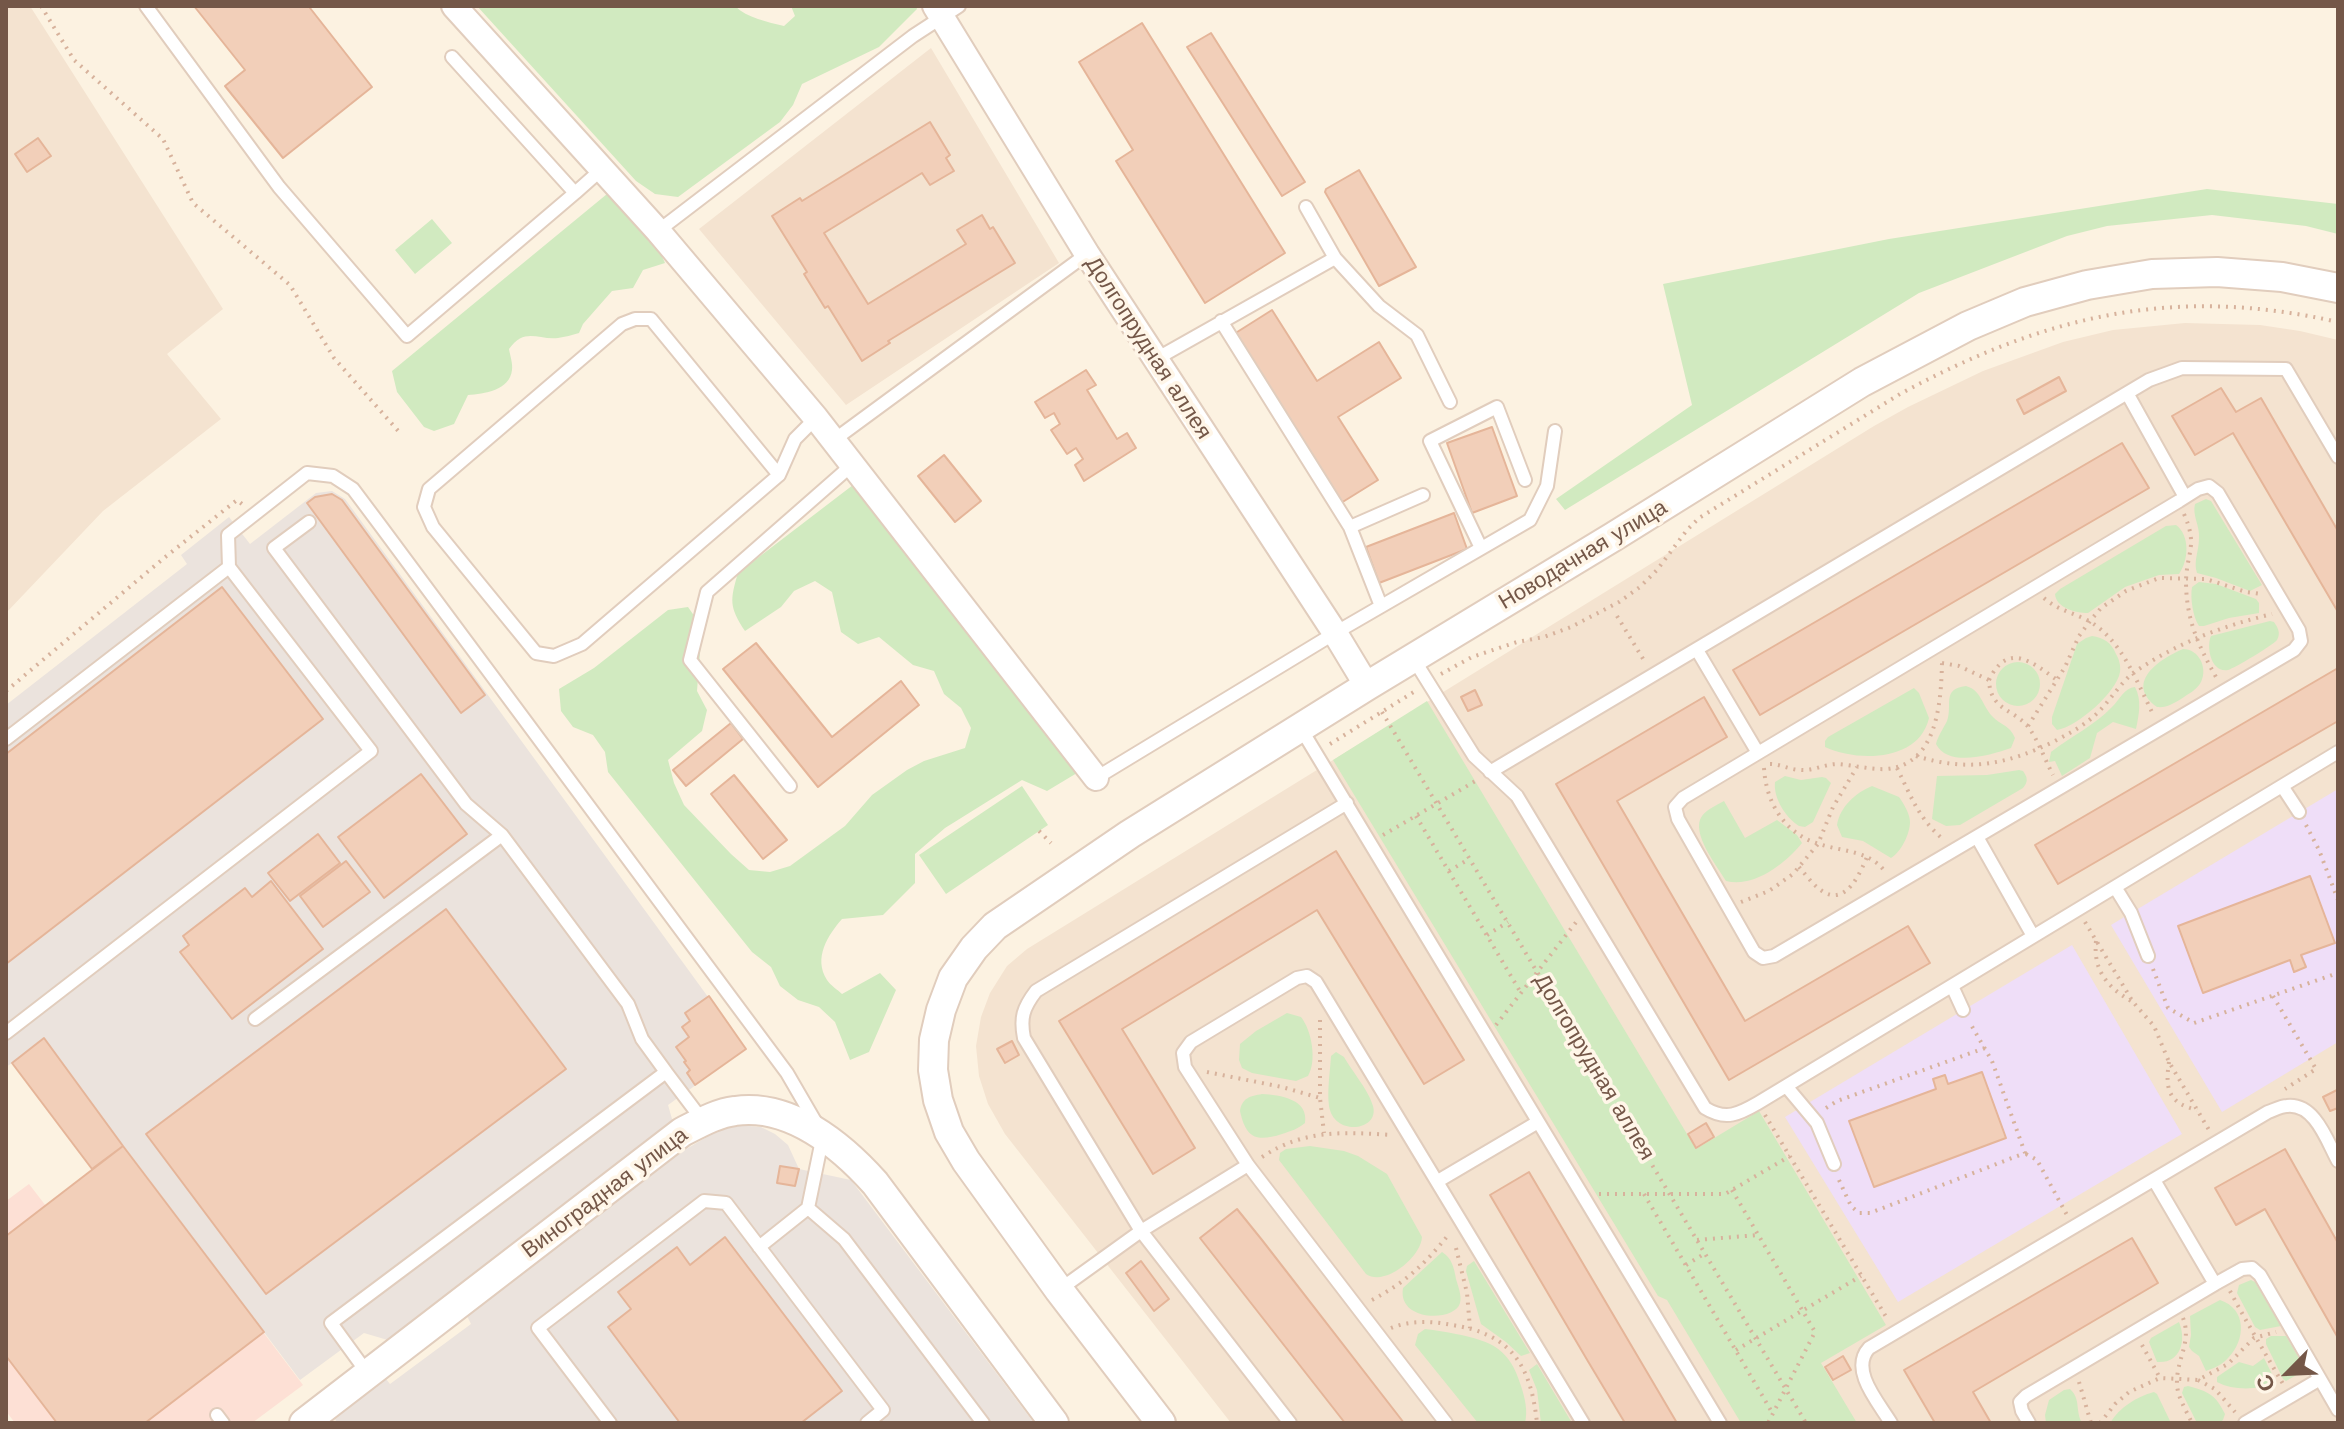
<!DOCTYPE html>
<meta charset="utf-8">
<style>
body{margin:0}
#map{position:relative;width:2344px;height:1429px;overflow:hidden;background:#fcf2e1;font-family:"Work Sans",sans-serif}
canvas{display:block}
.frame{position:absolute;inset:0;border:8px solid #745748;pointer-events:none}
.north{position:absolute;left:2248px;top:1333px;width:80px;height:80px;-webkit-text-stroke:6px #fff6e8;paint-order:stroke;rotate:246deg;font-size:22px;font-weight:700;line-height:32px;text-align:center;color:#745748}
.north::after{content:'';display:block;margin:auto;width:28px;height:36px;background:#745748;clip-path:polygon(50% 0,100% 100%,50% 72%,0 100%)}
</style>
<div id="map">
<canvas width="2344" height="1429"></canvas>
<div class="frame"></div>
<div class="north">С</div>
</div>
<script>
const ctx = document.querySelector('canvas').getContext('2d');
ctx.lineJoin = 'round';
function paint(path, color) { ctx.fillStyle = color; ctx.fill(path, 'evenodd'); }
function stroke(path, color, width, dash) { ctx.strokeStyle = color; ctx.lineWidth = width; ctx.lineCap = dash ? 'butt' : 'round'; ctx.setLineDash(dash || []); ctx.stroke(path); }
function drawText(font, color, halo, rows, align = 'center') {
  ctx.font = font + ' "Work Sans",sans-serif'; ctx.lineWidth = 7; ctx.setLineDash([]); ctx.textBaseline = 'middle'; ctx.strokeStyle = halo; ctx.fillStyle = color; for (const [text, x, y, turn = 0] of rows) {
    ctx.save(); ctx.translate(x, y); ctx.rotate((+turn || 0) * Math.PI / 180); ctx.textAlign = isNaN(turn) ? turn : align; if (halo) ctx.strokeText(text, 0, 0); ctx.fillText(text, 0, 0); ctx.restore();
  }
}
const residential = new Path2D(`
 M6,6H30L223,309L167,354L221,419L103,511L6,613Z
 M931,48L1059,263L846,405L699,229Z
 M2185,323L2260,325L2300,331L2338,340V1423H1231L1005,1134L988,1104L979,1076L976,1046L981,1017L990,993L1007,966L1027,949L1874,426L1908,407L1983,371L2063,342L2113,330Z`);
const commercial = new Path2D(`
 M123,1146L303,1385L252,1423H15L6,1411V1201L29,1184L46,1206Z`);
const industrial = new Path2D(`
 M332,491L345,499L746,1049L668,1105L674,1126L391,1341L364,1333L300,1380L124,1146L92,1169L12,1063L6,1067V705L187,564L181,555L229,517L250,544L316,493Z
 M737,1125L761,1127L775,1134L788,1145L799,1169L851,1180L1034,1423H338L334,1418L386,1379L390,1384L471,1324L467,1316L683,1151L720,1129Z`);
const education = new Path2D(`
 M2338,789V1042L2222,1112L2111,925Z
 M2072,945L2182,1134L1898,1302L1785,1117Z`);
const green = new Path2D(`
 M477,6H735C747,18 768,22 784,26L795,16L791,6H916L917,9L879,47L802,84L793,105L780,122L678,197L655,194L636,181Z
 M2207,189L2338,204V234L2306,226L2212,215L2107,226L2067,236L1919,293L1565,510L1556,499L1692,405L1663,284L1889,239Z
 M607,194L616,198L657,245L665,263L643,270L633,288L612,291L583,324L579,333C572,335 565,337 558,338C537,340 525,327 509,349C510,355 513,364 512,370C510,390 484,394 468,395L454,424L434,431L424,427L397,392L392,371Z
 M432,219L452,243L415,274L395,250Z
 M853,485L1077,773L1047,791L1022,780L945,828L915,854V883L883,915L842,919C828,935 813,958 827,980C830,985 838,990 842,994L880,973L896,990L869,1052L850,1060L835,1022L819,1007L798,1000L780,986L771,967L752,952L608,772L605,752L593,735L573,727L561,711L559,689L594,668L668,610L688,607L702,627L697,691L707,710L702,731L668,760L674,783L684,805L731,854L749,870L770,872L790,866L845,826L872,795L907,770L924,761L965,748L971,728L961,708L944,694L934,671L913,665L879,637L858,644L841,632L832,592L815,581L794,591L781,607L745,631C729,607 730,600 738,573Z
 M2206,499L2211,501L2262,585L2250,591L2216,578L2197,573C2193,562 2199,551 2199,538C2200,526 2192,515 2195,504Z
 M2176,525C2190,535 2189,560 2179,574L2159,575L2125,587L2088,613C2076,613 2056,608 2055,594L2060,589L2166,526Z
 M2199,582L2216,584L2256,599L2259,603V613L2229,618L2204,626H2199C2193,617 2190,598 2192,587Z
 M2270,621L2274,622C2278,628 2281,633 2277,640C2273,645 2235,668 2228,670C2211,673 2206,647 2211,636Z
 M2092,636C2104,638 2111,642 2116,654C2119,659 2121,666 2120,672C2117,692 2077,727 2057,730L2052,724V717L2077,644L2086,638Z
 M2183,649C2199,649 2208,668 2201,682C2197,690 2188,694 2181,699C2172,704 2167,708 2157,707C2124,683 2159,659 2183,649Z
 M1996 684a22 22 0 1 1 44 0a22 22 0 1 1-44 0Z
 M1966,686C1981,690 1982,705 1992,716C2000,725 2010,725 2015,738L2011,748C1991,755 1948,768 1936,744C1938,736 1943,729 1947,721C1953,705 1941,689 1966,686Z
 M2135,687C2142,700 2139,715 2136,729L2113,722L2097,733L2090,758L2062,776L2055,761L2049,762L2051,752C2071,736 2094,726 2112,707C2120,699 2124,688 2135,687Z
 M1914,688L1919,693L1929,718C1919,762 1857,762 1825,747V741L1828,737Z
 M1427,701L1696,1149L1759,1111L1886,1325L1821,1363L1857,1423H1741L1667,1300L1658,1296L1333,760Z
 M2019,770L2023,771C2028,778 2028,782 2023,788L1960,825L1946,826L1932,819L1937,776L1987,775Z
 M1785,776L1801,780L1822,777L1826,778L1831,783L1813,822L1805,827L1799,826C1786,818 1773,798 1775,782Z
 M1022,786L1048,825L946,894L919,855Z
 M1872,786L1899,797C1904,804 1910,814 1910,822C1910,834 1901,852 1891,858L1863,841L1842,837L1837,825C1840,807 1855,793 1872,786Z
 M1724,801L1745,838L1777,820L1797,835L1802,843C1785,864 1754,888 1726,881C1717,866 1690,832 1702,816C1707,809 1717,805 1724,801Z
 M1287,1013L1301,1017C1312,1031 1317,1061 1308,1076L1296,1081L1252,1073L1242,1068L1239,1060L1240,1044L1256,1031Z
 M1336,1052L1344,1057C1352,1071 1369,1091 1373,1106C1380,1131 1334,1137 1329,1106C1327,1091 1330,1072 1331,1056Z
 M1262,1094C1280,1095 1309,1099 1305,1123C1298,1129 1291,1131 1282,1134C1257,1142 1246,1139 1240,1111C1242,1098 1250,1096 1262,1094Z
 M1310,1146L1344,1151L1358,1156L1387,1174L1422,1237C1421,1257 1385,1287 1366,1274L1279,1160L1280,1153L1286,1149Z
 M1442,1252C1452,1258 1454,1268 1456,1279C1458,1286 1462,1296 1460,1303C1455,1322 1397,1322 1403,1288Z
 M1474,1261L1530,1353L1521,1356L1506,1342L1481,1324L1466,1271L1467,1266Z
 M2251,1280L2255,1282L2281,1326L2260,1330L2255,1327L2237,1293L2239,1285Z
 M2220,1300C2247,1309 2246,1340 2228,1358C2222,1365 2214,1368 2206,1371L2199,1356L2192,1351L2189,1347L2191,1335L2190,1316Z
 M2179,1322C2187,1341 2180,1364 2157,1362L2149,1342L2151,1338Z
 M1425,1329C1436,1330 1446,1332 1456,1334C1492,1341 1510,1349 1521,1386C1525,1398 1528,1411 1525,1423H1478L1415,1345L1418,1334Z
 M2271,1336H2286L2303,1365L2302,1372L2286,1381L2283,1379L2266,1344V1339Z
 M2264,1358L2275,1380L2274,1385C2256,1389 2233,1391 2217,1382V1377L2239,1362L2253,1366Z
 M1537,1364L1572,1423H1541L1537,1390L1529,1370Z
 M2188,1386C2209,1392 2215,1394 2225,1414L2223,1420L2219,1423H2197L2182,1393L2184,1387Z
 M2070,1389C2081,1399 2075,1410 2082,1423H2046L2045,1415L2049,1400L2064,1390Z
 M2154,1392L2157,1394L2171,1423H2110C2120,1407 2136,1397 2154,1392Z`);
const building = new Path2D(`
 M194,6H313L310,8L372,87L283,158L225,86L245,70Z
 M1142,23L1285,253L1205,303L1116,161L1133,150L1079,62Z
 M1211,33L1305,182L1282,196L1187,47Z
 M930,122L950,155L946,158L954,171L930,185L922,173L824,233L868,304L966,244L957,230L982,215L990,229L993,227L1015,263L888,341L890,343L862,361L828,306L825,308L804,274L807,272L772,216L800,198L802,201Z
 M38,138L51,156L27,172L15,154Z
 M1359,170L1416,267L1379,286L1325,192L1326,189Z
 M1272,310L1317,381L1379,342L1401,378L1338,417L1378,480L1341,503L1234,334Z
 M1086,370L1096,385L1087,390L1117,439L1127,433L1136,448L1084,481L1075,465L1083,459L1076,448L1067,454L1051,430L1060,424L1054,413L1045,418L1035,402Z
 M2059,377L2066,391L2024,414L2017,400Z
 M2221,388L2236,412L2261,398L2338,531V612L2233,433L2195,455L2172,416Z
 M1492,427L1517,496L1472,513L1447,443Z
 M2122,443L2149,488L1760,715L1733,670Z
 M944,455L981,501L955,522L918,476Z
 M332,494L342,500L485,695L461,713L307,503L315,497Z
 M1454,513L1467,549L1379,583L1366,547Z
 M222,587L323,719L6,964V754Z
 M756,643L832,737L901,681L919,705L818,787L723,669Z
 M2338,668V721L2058,884L2035,845Z
 M1475,690L1482,705L1468,711L1461,697Z
 M1704,697L1727,737L1617,801L1745,1021L1908,926L1930,963L1729,1080L1556,784Z
 M731,723L743,739L686,786L673,770Z
 M421,774L467,834L384,898L338,837Z
 M734,775L787,840L763,859L711,794Z
 M318,834L340,863L290,901L268,873Z
 M1336,851L1464,1060L1424,1084L1317,910L1122,1029L1195,1148L1153,1174L1059,1021Z
 M346,861L370,892L323,927L300,896Z
 M2310,876L2335,943L2301,955L2306,967L2294,972L2290,960L2203,993L2178,926Z
 M271,881L323,949L232,1019L180,952L189,945L183,936L245,888L252,897Z
 M446,909L566,1069L266,1294L146,1134Z
 M709,996L746,1049L695,1085L687,1073L690,1070L684,1062L686,1061L676,1047L689,1037L682,1027L690,1021L685,1013Z
 M44,1038L123,1146L92,1169L12,1063Z
 M1012,1041L1019,1055L1005,1063L997,1049Z
 M1982,1072L2006,1138L1874,1187L1849,1121L1936,1089L1933,1079L1945,1075L1948,1084Z
 M2337,1090L2338,1108L2330,1111L2323,1097Z
 M1706,1123L1714,1137L1696,1148L1688,1134Z
 M123,1146L264,1332L145,1423H57L6,1356V1236Z
 M2285,1149L2338,1243V1338L2265,1209L2236,1225L2215,1188Z
 M780,1166L799,1169L795,1186L777,1183Z
 M1529,1172L1677,1423H1625L1589,1363L1490,1195Z
 M1237,1209L1262,1240L1404,1423H1345L1200,1238Z
 M725,1237L842,1391L801,1423H680L608,1327L631,1309L618,1292L677,1247L690,1265Z
 M2132,1238L2158,1283L1973,1392L1991,1423H1935L1904,1370Z
 M1141,1261L1169,1299L1154,1311L1126,1273Z
 M1843,1356L1851,1370L1833,1380L1825,1367Z`);
const path = new Path2D(`
 M41,6L74,60L163,139L193,203L290,285L334,358L400,433
 M2184,514C2198,546 2187,551 2186,581C2186,619 2198,645 2216,677
 M2044,598C2057,610 2074,613 2089,621C2123,641 2137,683 2154,716
 M1617,616L1645,662
 M1942,663L1959,666L1989,680C1990,711 2015,709 2029,728C2039,742 2045,760 2053,775
 M1441,674L1472,657L1517,642L1544,637L1571,627L1619,602L1640,587L1657,570L1687,530L1699,518L1900,394C2046,315 2174,285 2338,322
 M1989,680C2008,641 2032,662 2057,680
 M6,691L164,558L237,500L242,504
 M1382,712L1806,1423
 M2028,726L2065,667L2079,636L2090,621L2101,608L2126,591L2159,578L2206,579L2246,592L2261,594
 M1330,744L1417,690
 M1916,756C1968,772 2005,765 2053,742C2068,734 2082,727 2094,716C2109,703 2121,681 2136,671C2179,642 2223,626 2272,614
 M1770,764C1781,764 1790,770 1801,770C1813,771 1825,764 1838,764C1854,765 1870,770 1887,769C1938,764 1941,701 1942,663
 M1764,768C1766,803 1785,834 1819,844C1843,852 1870,850 1886,873
 M1897,768C1912,798 1918,818 1944,840
 M1416,816L1521,993
 M2306,825L2319,850L2338,900
 M1039,831L1051,843
 M1383,835L1479,779
 M1799,867C1806,875 1813,885 1822,891C1846,907 1860,873 1867,857
 M1449,871L1469,859
 M1741,902L1769,891L1793,874L1818,844L1833,807L1857,767
 M2085,922L2133,1002L2154,1026L2169,1062L2209,1130
 M1487,935L1508,922
 M2096,941C2093,970 2107,987 2131,1001
 M2153,969L2168,1008L2194,1023L2338,973
 M2273,996L2316,1069L2285,1089
 M1320,1020V1098L1324,1133
 M1496,1025L1577,921
 M2169,1062C2165,1089 2168,1103 2197,1110
 M1207,1072L1282,1087L1320,1098
 M1826,1108L1837,1101L1985,1048
 M1765,1115L1888,1320
 M2026,1154L2037,1160L2067,1215
 M1262,1157C1304,1129 1344,1132 1392,1135
 M1839,1180L1851,1206L1859,1213H1870L2025,1153L1992,1061L1970,1023
 M1732,1190L1815,1332L1768,1423
 M1599,1194H1725L1790,1156
 M1644,1194L1773,1414
 M1697,1240L1758,1235
 M1456,1248L1467,1293L1470,1328
 M1686,1265L1704,1254
 M2230,1291C2247,1323 2265,1353 2283,1384
 M1372,1300C1406,1282 1425,1264 1449,1234
 M2183,1318C2192,1341 2177,1359 2177,1381C2176,1395 2186,1410 2192,1423
 M1391,1328C1411,1320 1432,1321 1452,1325C1512,1334 1531,1366 1537,1423
 M2142,1345L2160,1378
 M1736,1350L1861,1276
 M2198,1380L2215,1389L2235,1412
 M2079,1382L2091,1423
 M2100,1423L2115,1404L2129,1392L2160,1378L2198,1380L2228,1364L2254,1338L2276,1332`);
const service = new Path2D(`
 M146,6L279,187L407,336L575,193L452,57
 M575,193L602,169
 M1306,207L1335,258
 M658,231L913,36L959,6
 M1221,321L1350,527L1381,606
 M1156,359L1335,258L1379,306L1417,335L1450,402
 M2127,393L2185,497
 M834,440L1087,254
 M779,475L651,319H635L622,324L429,489L424,507L433,527L536,653L554,656L582,644L779,475L795,439L816,418
 M2209,486L2218,493L2299,630L2301,641L2294,650L1774,956L1763,958L1754,952L1678,819L1675,807L1683,798L2179,501L2198,489Z
 M309,522L274,548L466,804L502,835L628,1004L642,1039L666,1072
 M1350,527L1423,495
 M1481,548L1430,441L1497,407L1525,480
 M1697,650L1758,753
 M1413,658L1474,756L1517,796L1705,1108C1726,1121 1739,1114 1758,1103L2338,752
 M1300,727L1720,1423
 M6,739L229,567
 M1490,772L2149,380L2182,368L2286,369L2338,457
 M1096,778L1335,633L1530,520L1547,486L1555,431
 M790,786L690,660L707,592L853,464
 M2282,786L2299,812
 M1977,837L2033,936
 M2115,887L2131,913L2148,956
 M1952,986L1963,1010
 M255,1019L502,835
 M6,1033L371,751L229,567L228,535L307,473L333,476L353,489L380,525L787,1073L823,1135L808,1208L759,1247
 M1786,1086L1817,1123L1834,1164
 M2154,1180L2215,1284
 M1438,1181L1538,1122
 M808,1208L844,1239L983,1423
 M1059,1290L1141,1231L1248,1165
 M368,1374L331,1323L666,1072L703,1121
 M217,1415L223,1423
 M610,1423L538,1328L704,1201L726,1203L883,1410L867,1423
 M1290,1423L1141,1231L1024,1038C1020,1018 1023,1008 1036,991L1347,803
 M1446,1423L1248,1165L1185,1067L1183,1053L1191,1042L1297,978L1307,976L1316,982L1583,1423
 M1891,1423C1879,1403 1849,1370 1869,1348L2268,1112C2274,1110 2281,1106 2287,1106C2315,1103 2327,1141 2338,1161
 M2029,1423L2022,1411L2020,1402L2026,1396L2215,1284L2242,1269L2252,1268L2260,1275L2338,1410
 M2245,1423L2320,1379`);
const minor = new Path2D(`
 M454,6L658,231L816,418L1096,778
 M935,6L1087,254L1335,633L1367,686`);
const tertiary = new Path2D(`
 M304,1423L682,1132C698,1124 717,1113 735,1111C790,1103 841,1145 875,1183L1054,1423
 M1161,1423L1059,1290L966,1161L949,1132L938,1100L933,1070L934,1040L941,1010L953,978L974,948L995,926L1130,834L1367,686L1613,537L1862,382L1968,326L2025,302L2087,285L2152,274L2217,272L2282,277L2338,288`);
const streetNames = [
 ["Долгопрудная аллея",1148,348,57],
 ["Новодачная улица",1583,555,-31],
 ["Долгопрудная аллея",1594,1067,59],
 ["Виноградная улица",605,1193,-37]
];
paint(residential, '#f4e3d0');
paint(commercial, '#fde0d5');
paint(industrial, '#ebe3dd');
paint(education, '#efdef8');
paint(green, '#d1eac0');
paint(building, '#f2cfb9');
stroke(building, '#e5b599', 2);
stroke(service, '#e1cdbd', 16);
stroke(minor, '#e1cdbd', 28);
stroke(tertiary, '#e1cdbd', 32);
stroke(path, '#d7b29c', 4, [2, 6]);
stroke(service, '#fff', 12);
stroke(minor, '#fff', 24);
stroke(tertiary, '#fff', 28);
drawText('22px', '#745748', '#fff6e8', streetNames);
</script>
